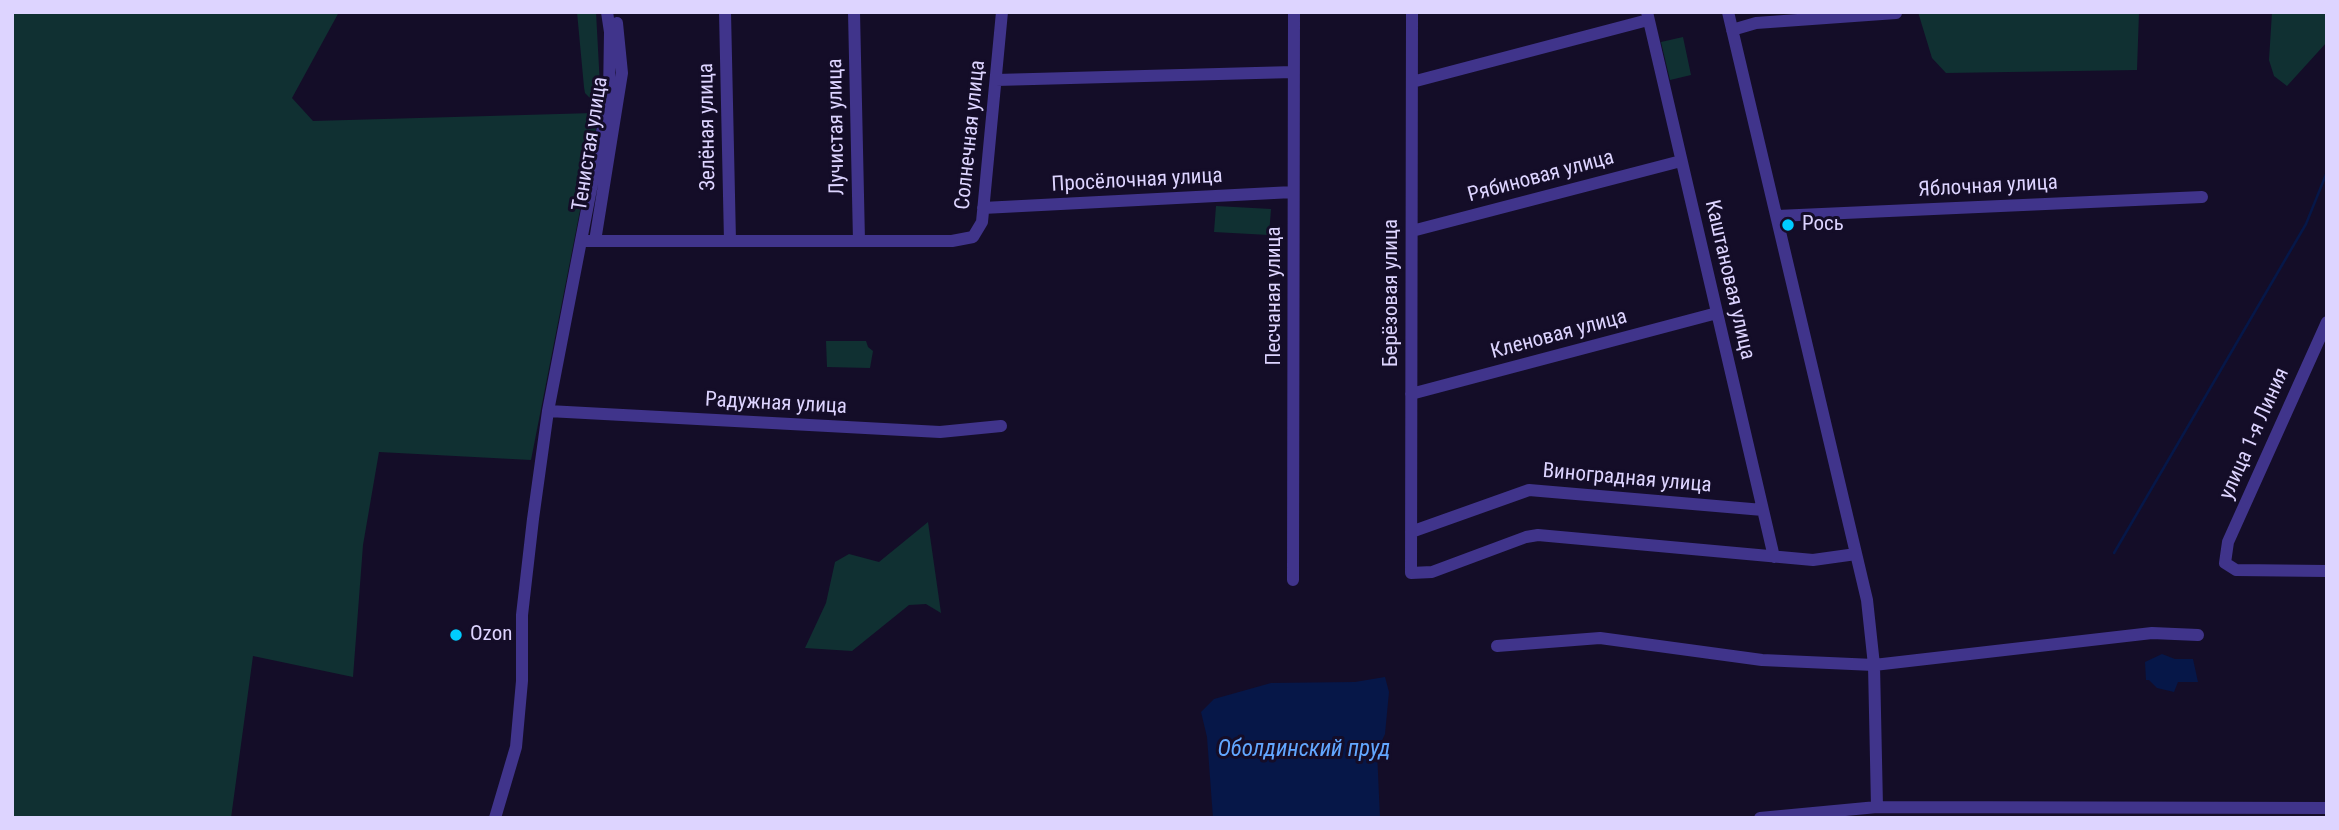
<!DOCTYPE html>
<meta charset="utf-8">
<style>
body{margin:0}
#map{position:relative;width:2339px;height:830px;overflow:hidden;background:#140d28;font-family:"Roboto Condensed",sans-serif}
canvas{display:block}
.frame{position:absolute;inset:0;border:14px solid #ddd4ff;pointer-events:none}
</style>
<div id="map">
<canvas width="2339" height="830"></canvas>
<div class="frame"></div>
</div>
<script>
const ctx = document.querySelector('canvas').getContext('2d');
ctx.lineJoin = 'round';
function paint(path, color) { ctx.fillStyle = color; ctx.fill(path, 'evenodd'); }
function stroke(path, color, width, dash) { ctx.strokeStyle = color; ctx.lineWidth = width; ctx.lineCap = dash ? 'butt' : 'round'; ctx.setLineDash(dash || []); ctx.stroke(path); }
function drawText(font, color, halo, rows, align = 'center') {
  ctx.font = font + ' "Roboto Condensed",sans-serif'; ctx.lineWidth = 6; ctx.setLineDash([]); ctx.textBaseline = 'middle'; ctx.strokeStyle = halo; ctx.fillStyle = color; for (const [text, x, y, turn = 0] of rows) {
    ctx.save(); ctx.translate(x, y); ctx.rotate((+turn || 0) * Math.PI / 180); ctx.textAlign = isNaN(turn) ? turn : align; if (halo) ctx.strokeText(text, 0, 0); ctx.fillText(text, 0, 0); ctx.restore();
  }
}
const green = new Path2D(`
 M12,12H339L292,98L313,121L594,113L596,129L531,460L379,452L363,545L353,677L253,656L231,818H12Z
 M577,12H596L600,86L597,97L593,101L585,93L584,87Z
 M1918,12H2139L2137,70L1946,73L1932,58Z
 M2272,12H2327V42L2287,86L2274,76L2269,60Z
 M1683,37L1691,75L1670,80L1661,42Z
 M1216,206L1271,209L1269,235L1214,232Z
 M826,341H866L868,347L873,351L870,368L827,367Z
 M928,522L941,613L926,604L909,605L852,651L805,648L826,603L835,562L849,554L879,562Z`);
const water = new Path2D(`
 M2162,654L2175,659H2193L2198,682H2178L2174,692L2157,688L2149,680H2146L2145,662Z
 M1385,677L1389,692L1385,734L1377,751L1380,818H1213L1207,737L1201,712L1214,699L1271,683L1355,682Z`);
const stream = new Path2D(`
 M2114,553L2306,224L2327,172`);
const minor = new Path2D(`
 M725,12L730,241
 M854,12L859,241
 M1412,12L1411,573L1432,572L1526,537L1538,535L1813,560L1856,554
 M1647,12L1774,557
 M1728,12L1867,600L1874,665L1877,807
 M1732,30L1756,23L1896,13
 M996,80L1293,72
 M1412,82L1648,20
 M983,208L1293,192
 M1777,216L2202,197
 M1412,231L1681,161
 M581,241H952L973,237L982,222L1002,12
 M595,241L622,73L617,23
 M2327,322L2228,542L2225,563L2236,570L2327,571
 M1411,394L1717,313
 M548,411L940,432L1001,426
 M1411,532L1529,490L1763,510
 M1293,580L1294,12
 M1497,646L1600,638L1762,660L1874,665L2152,633L2198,635
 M495,818L516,747L522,681V615L533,519L548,411L609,96L610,32L607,12
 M1760,818L1877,807L2327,808`);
const markers = [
 [1788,225,7,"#0cf"],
 [456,635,7,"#0cf"]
];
const streetNames = [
 ["Зелёная улица",708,127,-91],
 ["Лучистая улица",837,127,-91],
 ["Солнечная улица",971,135,-84],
 ["Тенистая улица",591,144,-81],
 ["Рябиновая улица",1541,177,-15],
 ["Просёлочная улица",1137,181,-3],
 ["Яблочная улица",1988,187,-3],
 ["Каштановая улица",1729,280,77],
 ["Берёзовая улица",1392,293,-90],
 ["Песчаная улица",1275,296,-90],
 ["Кленовая улица",1559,335,-15],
 ["Радужная улица",776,404,3],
 ["улица 1-я Линия",2255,434,-66],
 ["Виноградная улица",1627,479,5]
];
const poiNames = [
 ["Рось",1802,225],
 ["Ozon",470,635]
];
const waterNames = [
 ["Оболдинский пруд",1304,750]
];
paint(green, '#103032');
paint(water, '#061748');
stroke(stream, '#061748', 2.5);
stroke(minor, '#40348b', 12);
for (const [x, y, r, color] of markers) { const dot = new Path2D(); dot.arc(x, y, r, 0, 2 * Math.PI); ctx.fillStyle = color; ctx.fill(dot); stroke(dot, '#140d28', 2.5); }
drawText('21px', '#ddd4ff', '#140d28', streetNames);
drawText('21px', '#ddd4ff', '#140d28', poiNames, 'left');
drawText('italic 23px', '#62a7ff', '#140d28', waterNames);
</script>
